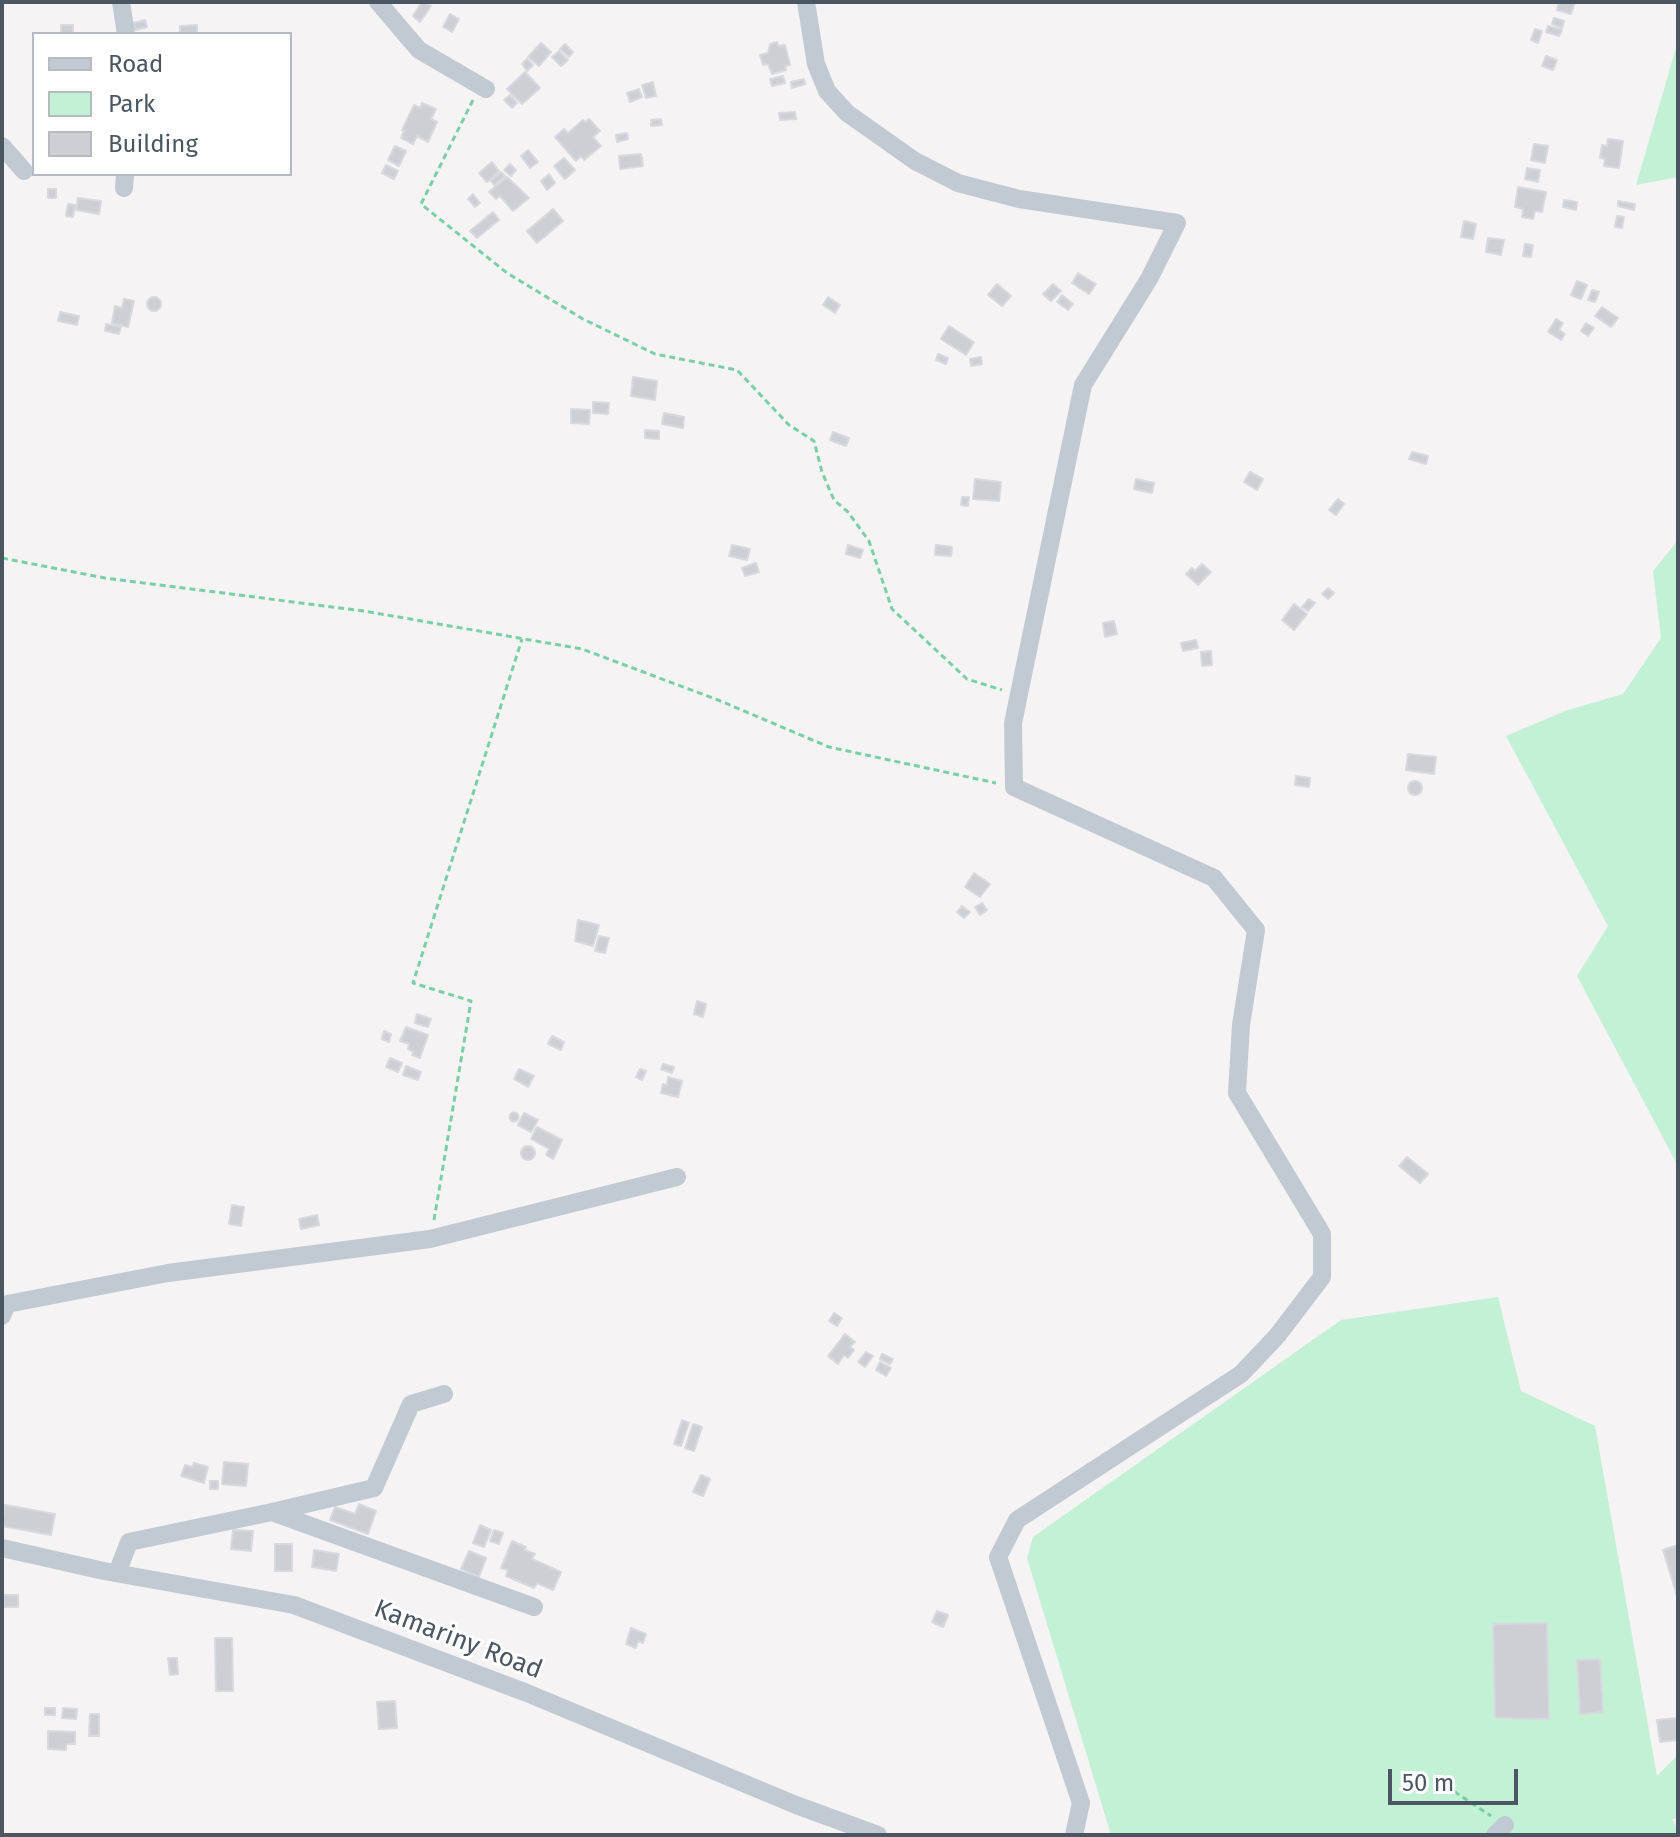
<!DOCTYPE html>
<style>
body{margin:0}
#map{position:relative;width:1680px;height:1837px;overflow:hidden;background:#f5f3f3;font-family:"Fira Sans",sans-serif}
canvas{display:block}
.frame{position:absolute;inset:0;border:4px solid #4a5661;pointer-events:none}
.legend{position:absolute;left:32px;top:32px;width:260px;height:144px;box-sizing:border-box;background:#fff;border:2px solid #b7bbc0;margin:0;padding:10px 14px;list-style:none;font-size:24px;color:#4a5661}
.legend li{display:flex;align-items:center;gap:16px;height:40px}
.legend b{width:40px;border:2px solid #b7bbc0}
.scale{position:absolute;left:1388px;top:1769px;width:130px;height:36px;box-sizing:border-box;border:4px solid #4a5661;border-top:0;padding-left:10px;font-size:24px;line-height:28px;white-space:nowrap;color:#4a5661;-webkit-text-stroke:6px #fff;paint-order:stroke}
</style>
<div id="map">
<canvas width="1680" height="1837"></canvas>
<div class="frame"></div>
<ul class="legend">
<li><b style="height:10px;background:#c1cad2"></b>Road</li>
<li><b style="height:22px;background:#c3f1d5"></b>Park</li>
<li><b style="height:22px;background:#cdcfd5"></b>Building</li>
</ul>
<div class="scale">50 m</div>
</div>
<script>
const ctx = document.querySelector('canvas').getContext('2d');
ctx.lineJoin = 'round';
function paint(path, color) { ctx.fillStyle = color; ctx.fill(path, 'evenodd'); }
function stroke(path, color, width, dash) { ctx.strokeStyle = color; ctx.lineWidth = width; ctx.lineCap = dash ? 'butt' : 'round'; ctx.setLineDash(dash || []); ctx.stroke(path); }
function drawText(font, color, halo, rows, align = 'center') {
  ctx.font = font + ' "Fira Sans",sans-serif'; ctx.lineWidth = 6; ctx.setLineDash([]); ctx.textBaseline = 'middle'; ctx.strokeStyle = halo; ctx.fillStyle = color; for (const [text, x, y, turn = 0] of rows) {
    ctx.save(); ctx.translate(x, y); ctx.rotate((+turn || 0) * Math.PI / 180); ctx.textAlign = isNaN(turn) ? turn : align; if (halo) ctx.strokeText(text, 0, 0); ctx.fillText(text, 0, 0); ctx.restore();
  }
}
const green = new Path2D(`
 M1678,41V177L1636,185Z
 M1678,540V1166L1577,976L1608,926L1506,736L1565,711L1623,694L1661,638L1653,571Z
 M1498,1297L1521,1391L1595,1426L1657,1776L1678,1755V1818L1672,1819L1678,1829V1835H1111L1027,1558L1033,1537L1341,1320Z`);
const building = new Path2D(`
 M422,2L431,6L420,22L413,16Z
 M1559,2H1575L1571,14L1557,10Z
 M450,14L459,19L452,32L443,27Z
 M1554,18L1564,21L1562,28L1552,24Z
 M145,20L147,27L135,30L133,23Z
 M61,25H73V34H61Z
 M197,25V34H180V26Z
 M1548,26L1562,30L1559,36L1546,32Z
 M1535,29L1542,31L1538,43L1531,40Z
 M777,42L778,46L785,45L790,65L785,66L786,70L772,74L768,64L763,65L760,55L768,53L770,44Z
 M541,43L551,52L539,66L528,57Z
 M565,44L573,52L569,57L560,49Z
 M559,51L568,60L561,66L552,57Z
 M1546,56L1557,60L1553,70L1542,66Z
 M527,59L533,65L527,71L522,64Z
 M525,72L540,88L522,104L507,89Z
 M783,76L785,83L772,86L770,79Z
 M804,79L805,84L792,88L791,82Z
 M653,82L656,96L646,98L642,85Z
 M639,89L642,97L630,102L627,93Z
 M510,95L517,103L512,108L504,100Z
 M422,103L436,109L431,119L437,122L428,142L417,136L413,144L401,138L404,131L402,130L414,105L420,108Z
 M795,112L796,119L780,120L779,113Z
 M589,119L600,131L593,137L601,146L584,160L581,156L576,161L555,137L564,129L568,133L583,120L585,122Z
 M661,119L662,125L651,126V120Z
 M627,133L628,139L617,142L616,135Z
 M1608,139L1623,141L1619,168L1604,166L1605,159L1600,158L1602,145L1607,146Z
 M1534,144L1548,146L1545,163L1531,160Z
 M395,146L406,151L399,166L388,160Z
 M528,150L538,162L530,168L521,156Z
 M641,154L643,166L620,169L619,156Z
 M564,158L575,170L565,179L554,166Z
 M492,162L499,171L487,182L479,173Z
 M510,164L516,170L511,176L504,170Z
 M386,165L398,171L394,179L382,173Z
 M1527,168L1540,170L1538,182L1525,179Z
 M501,172L505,176L494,185L491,181Z
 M549,174L555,183L547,190L541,181Z
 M507,177L529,198L513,211L500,196L496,199L489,192Z
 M1518,187L1546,192L1542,212L1535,211L1533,219L1522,217L1523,209L1515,207Z
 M48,189H56V198H48Z
 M473,194L480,203L475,207L468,199Z
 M78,198L101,201L99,214L76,210Z
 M1564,200L1577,202L1576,210L1563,207Z
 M1618,201L1635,204L1634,210L1618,206Z
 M68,204L75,205L73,217L66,216Z
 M553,209L563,221L537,243L527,231Z
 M493,212L499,220L477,238L470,231Z
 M1617,216L1624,217L1622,228L1615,227Z
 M1464,221L1476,224L1473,239L1461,237Z
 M1488,238L1504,240L1501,255L1486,252Z
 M1525,244L1533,245L1531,257L1523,256Z
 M1078,273L1096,284L1089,294L1072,283Z
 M1577,281L1587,285L1581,299L1571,295Z
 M997,284L1011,296L1002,306L988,295Z
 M1053,284L1061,291L1051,301L1043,294Z
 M1592,290L1599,292L1595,302L1588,300Z
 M1062,295L1073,304L1068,310L1057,302Z
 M147 304a7 7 0 1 1 14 0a7 7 0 1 1-14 0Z
 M828,297L840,305L835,313L823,305Z
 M124,299L134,301L128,327L112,323L115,306L122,308Z
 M1602,307L1618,318L1611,327L1595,316Z
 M60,312L79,316L77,325L58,321Z
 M1556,319L1563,323L1559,330L1565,334L1561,340L1548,332Z
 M1586,323L1594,328L1588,336L1581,331Z
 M106,324L121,327L119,334L105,331Z
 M949,326L974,342L966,355L941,339Z
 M938,354L948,358L946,364L936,360Z
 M981,357L982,364L971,366L970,359Z
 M633,377L657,381L655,400L631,396Z
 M593,402L609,403L608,414L593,413Z
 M571,409L590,410L589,424L571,423Z
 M664,413L684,417L683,428L662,424Z
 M645,430L659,431V439L645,438Z
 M833,432L849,438L846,446L830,440Z
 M1412,452L1428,456L1426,464L1409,459Z
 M1250,472L1263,479L1257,490L1244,482Z
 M975,479L1001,482L999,501L973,499Z
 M1136,479L1154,483L1152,493L1134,489Z
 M962,497H969L968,506L961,505Z
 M1338,499L1344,504L1336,515L1329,510Z
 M732,545L750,549L747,560L729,556Z
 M848,545L863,550L860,558L846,554Z
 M936,545L952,547L951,556L935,555Z
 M756,563L759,572L745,576L742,568Z
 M1202,564L1211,572L1198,585L1186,574L1192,568L1195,571Z
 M1328,588L1334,593L1328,599L1322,594Z
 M1309,599L1315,603L1308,611L1302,607Z
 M1294,604L1307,614L1294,630L1282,620Z
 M1114,621L1117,634L1105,637L1103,623Z
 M1196,640L1198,648L1183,651L1181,643Z
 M1211,651L1212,665L1202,666L1201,652Z
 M1408,754L1436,757L1434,774L1406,770Z
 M1296,776L1310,778L1309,787L1295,785Z
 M1408 788a7 7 0 1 1 14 0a7 7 0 1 1-14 0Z
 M974,873L990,884L980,897L965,887Z
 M982,903L987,910L980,915L975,907Z
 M962,906L970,912L964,918L957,912Z
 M578,920L599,925L593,946L575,941Z
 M599,936L609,938L605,953L595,951Z
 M697,1001L706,1004L703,1017L694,1014Z
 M417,1014L431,1019L428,1027L415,1023Z
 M406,1027L428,1035L420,1058L412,1055L414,1052L408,1049L409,1044L400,1041Z
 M384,1031L391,1034L389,1042L382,1039Z
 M552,1036L564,1042L561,1050L548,1044Z
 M390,1058L402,1063L398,1072L386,1067Z
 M663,1064L674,1067L672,1073L661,1069Z
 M406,1066L421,1072L418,1080L403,1075Z
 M519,1069L534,1076L528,1087L514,1079Z
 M640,1069L646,1071L642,1080L636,1077Z
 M668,1077L682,1081L678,1097L661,1093L663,1084L667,1085Z
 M509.5 1117a4.5 4.5 0 1 1 9 0a4.5 4.5 0 1 1-9 0Z
 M524,1113L538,1120L531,1132L518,1125Z
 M537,1127L562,1140L553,1159L546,1155L549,1149L531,1139Z
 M521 1153a7 7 0 1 1 14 0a7 7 0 1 1-14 0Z
 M1407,1157L1428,1174L1420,1183L1399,1166Z
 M232,1205L244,1207L241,1226L229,1224Z
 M317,1215L319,1225L301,1229L299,1219Z
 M834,1313L842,1318L837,1326L829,1321Z
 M845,1334L855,1342L850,1347L854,1350L848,1358L844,1355L838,1364L828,1356Z
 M866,1352L873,1356L865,1367L858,1362Z
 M882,1354L893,1359L890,1364L880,1359Z
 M880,1362L891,1368L886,1376L876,1370Z
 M682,1420L689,1423L681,1446L674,1444Z
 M693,1424L702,1427L694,1451L685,1448Z
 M224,1462L248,1464L246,1486L222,1484Z
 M194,1463L208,1467L204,1483L181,1476L185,1465L192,1467Z
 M701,1475L710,1479L703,1496L693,1492Z
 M210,1481H218V1489H210Z
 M359,1504L376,1511L368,1534L330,1520L335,1507L355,1514Z
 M5,1505L55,1514L51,1535L2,1526Z
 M480,1525L491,1530L484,1547L473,1543Z
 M233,1530L253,1531L251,1551L231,1549Z
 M494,1530L503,1533L499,1544L490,1541Z
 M512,1541L526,1547L525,1550L535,1554L532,1559L561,1572L553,1590L537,1583L534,1588L506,1576L508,1570L501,1568Z
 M275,1544H292V1571H275Z
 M1678,1545V1599L1663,1550Z
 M314,1550L339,1554L336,1571L312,1567Z
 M469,1551L486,1558L479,1577L461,1569Z
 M4,1595H18V1607H4Z
 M937,1611L948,1615L943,1627L932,1622Z
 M1547,1623L1549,1719L1495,1718L1493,1624Z
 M631,1628L646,1634L643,1643L638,1641L636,1648L626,1644Z
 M215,1638H232L233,1691H216Z
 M168,1658H177L178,1674L170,1675Z
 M1600,1659L1603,1712L1580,1714L1577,1660Z
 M395,1701L397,1728L379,1729L377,1702Z
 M45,1708H55V1715H45Z
 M63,1708L77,1709L76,1719L62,1718Z
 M90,1714H99V1736H89Z
 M1678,1718V1740L1660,1742L1657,1720Z
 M48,1731L75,1732V1744H66V1750L48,1749Z`);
const path = new Path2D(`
 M473,100L421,204L507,273L583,319L655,354L737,370L789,425L814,441L822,472L834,500L848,512L869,541L892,609L967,679L1002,690
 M2,558L105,578L364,611L582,649L718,700L829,747L996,783
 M434,1220L471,1001L413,983L522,639
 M1446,1786L1491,1816`);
const minor = new Path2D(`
 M121,2L126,34
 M378,2L419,50L486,89
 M806,2L816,64L827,91L847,113L915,161L958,183L1019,199L1177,223L1149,279L1083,385L1013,723L1014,787L1214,878L1256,930L1241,1025L1237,1093L1322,1234V1277L1277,1336L1241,1374L1017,1520L998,1557L1081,1803L1074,1835
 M2,146L24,171
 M124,188L125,174
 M2,1316L7,1304L168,1273L430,1239L677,1177
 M272,1512L374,1488L411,1404L444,1394
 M2,1548L104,1571L294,1605L527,1693L796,1805L878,1835
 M117,1573L129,1542L272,1512L534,1607
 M1495,1835L1505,1825`);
const streetNames = [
 ["Kamariny Road",458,1640,21]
];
paint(green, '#c3f1d5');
paint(building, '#cdcfd5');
stroke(building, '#d7d9de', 2);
stroke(path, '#7ad0a6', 3, [6, 4]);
stroke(minor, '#c1cad2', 18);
drawText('26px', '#4a5661', '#fff', streetNames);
</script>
